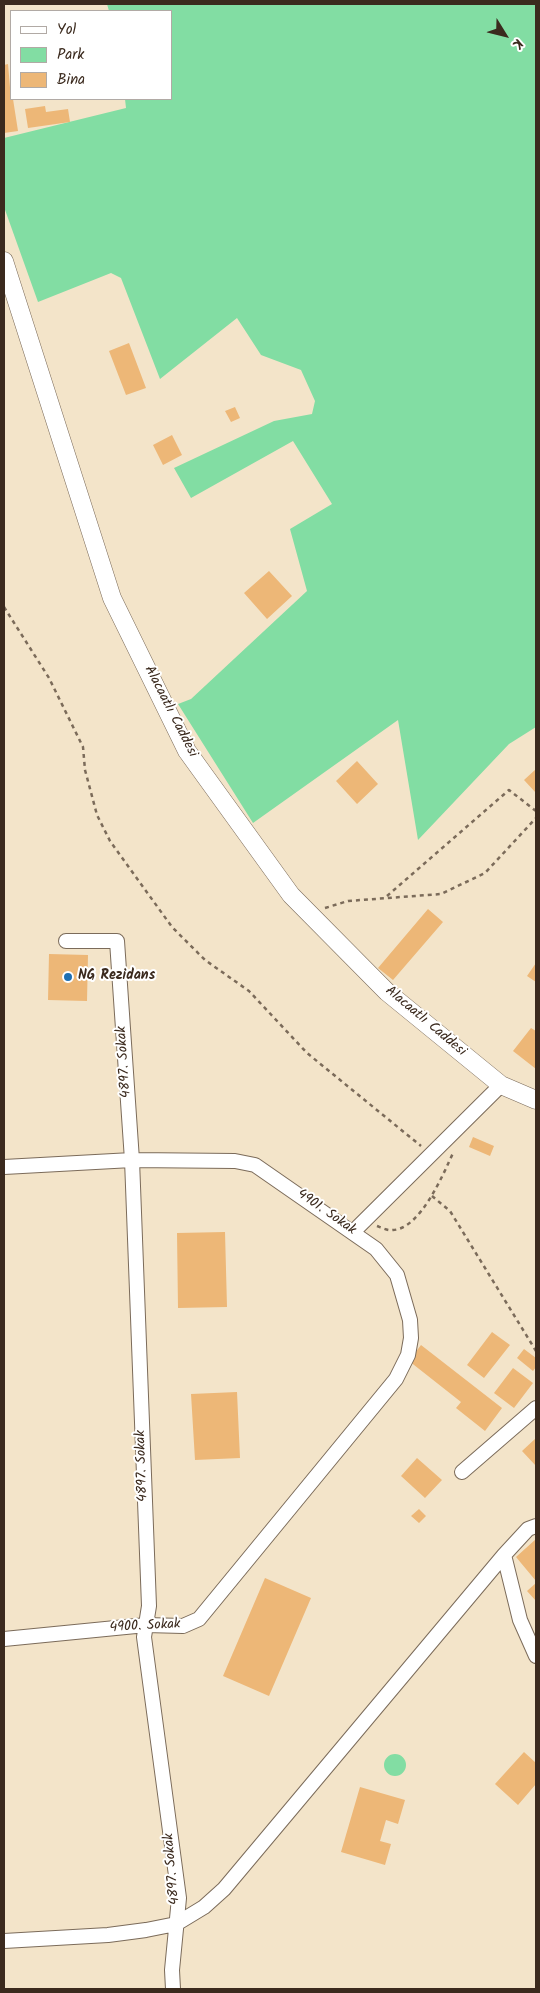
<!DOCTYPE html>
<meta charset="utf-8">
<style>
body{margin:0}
#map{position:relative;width:540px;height:1993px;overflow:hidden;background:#f3e4c9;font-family:Kalam,sans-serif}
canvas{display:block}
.frame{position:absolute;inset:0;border:5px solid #3b2a1e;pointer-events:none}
.legend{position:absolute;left:10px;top:10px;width:162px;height:90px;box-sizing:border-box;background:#fff;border:1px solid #b1aaa5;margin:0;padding:6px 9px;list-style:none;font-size:15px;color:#3b2a1e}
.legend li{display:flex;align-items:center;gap:10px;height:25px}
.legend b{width:25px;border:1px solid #b1aaa5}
.north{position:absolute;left:480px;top:10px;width:50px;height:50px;-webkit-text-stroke:4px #fff;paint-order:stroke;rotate:126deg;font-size:14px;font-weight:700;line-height:20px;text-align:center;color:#3b2a1e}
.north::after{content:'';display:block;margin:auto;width:18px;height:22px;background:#3b2a1e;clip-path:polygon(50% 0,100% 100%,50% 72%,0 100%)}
</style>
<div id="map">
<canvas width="540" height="1993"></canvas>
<div class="frame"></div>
<ul class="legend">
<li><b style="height:6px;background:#fff"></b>Yol</li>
<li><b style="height:14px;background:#82dda3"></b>Park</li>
<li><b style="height:14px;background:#edb777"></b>Bina</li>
</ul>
<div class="north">K</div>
</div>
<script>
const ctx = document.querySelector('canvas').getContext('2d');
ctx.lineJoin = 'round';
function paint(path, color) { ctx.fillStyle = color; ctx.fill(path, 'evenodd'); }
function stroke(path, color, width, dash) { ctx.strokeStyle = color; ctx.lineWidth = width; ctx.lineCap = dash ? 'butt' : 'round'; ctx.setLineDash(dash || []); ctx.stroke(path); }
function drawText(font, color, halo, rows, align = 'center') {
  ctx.font = font + ' Kalam,sans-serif'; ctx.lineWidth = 4; ctx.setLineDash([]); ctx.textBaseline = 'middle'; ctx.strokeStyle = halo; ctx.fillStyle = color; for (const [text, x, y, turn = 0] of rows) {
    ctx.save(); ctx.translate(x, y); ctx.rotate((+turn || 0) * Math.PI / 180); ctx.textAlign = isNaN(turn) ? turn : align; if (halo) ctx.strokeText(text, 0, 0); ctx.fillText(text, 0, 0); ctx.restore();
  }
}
const green = new Path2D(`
 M107,4H536V727L509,744L418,840L398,720L253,823L178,704L191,699L307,591L290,529L332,504L293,441L191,498L174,468L274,421L312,414L315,401L301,370L261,355L237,318L160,379L121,278L111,273L38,302L4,207V138L126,108L125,99H171V11H109Z
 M384 1765a11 11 0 1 1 22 0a11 11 0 1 1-22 0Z`);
const building = new Path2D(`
 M8,64L11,99H13L18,131L4,133V65Z
 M45,106L46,112L68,109L70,122L28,128L25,109Z
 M129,343L146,388L126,395L109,351Z
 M235,407L240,418L231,422L225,411Z
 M172,435L182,455L163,465L153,445Z
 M269,571L292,596L267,619L244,593Z
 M357,761L378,784L357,804L336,781Z
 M536,769V793L524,780Z
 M428,909L443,922L393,980L378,968Z
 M49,954L88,955L87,1001L48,1000Z
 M536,963V982L527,976Z
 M531,1028L536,1031V1069L513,1051Z
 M473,1137L494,1146L490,1156L469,1147Z
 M225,1232L227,1307L178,1308L177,1233Z
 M492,1332L510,1345L484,1378L467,1365Z
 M421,1345L502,1408L485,1431L456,1408L461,1402L409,1361Z
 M524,1349L536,1358V1367L533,1371L517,1358Z
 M513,1368L533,1383L514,1408L494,1393Z
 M237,1392L240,1458L195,1460L191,1394Z
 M536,1438V1466L522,1451Z
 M417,1458L442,1480L425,1498L401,1476Z
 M419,1509L426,1516L419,1523L411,1516Z
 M536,1539V1581L516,1557Z
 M265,1578L311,1598L269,1696L223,1676Z
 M536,1583V1601L527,1591Z
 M524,1752L536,1763V1784L518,1805L495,1784Z
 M360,1787L405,1800L398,1824L386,1820L380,1841L391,1844L385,1865L341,1852Z`);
const path = new Path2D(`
 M4,607L49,678L83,747L85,770L97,815L110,841L172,927L205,960L249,991L307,1053L421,1146
 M387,896L509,790L536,811
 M325,908L348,901L441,894L485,873L536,818
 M432,1196L450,1211L536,1351
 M377,1226C382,1228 388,1231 393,1230C420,1229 443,1175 453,1153`);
const minor = new Path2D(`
 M66,941H117L132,1160L149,1606L144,1637L179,1898L172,1970L173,1989
 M4,1167L132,1160L235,1161L255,1165L376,1249L397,1275L410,1320L411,1338L408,1355L396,1379L199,1619L183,1626L146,1625L4,1639
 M353,1232L501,1085
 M462,1472L536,1408
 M504,1555L520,1620L536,1656
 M4,1941L108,1935L146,1930L176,1924L204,1907L224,1889L504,1555L528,1529L536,1526`);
const tertiary = new Path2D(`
 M4,261L112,598L187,751L291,895L387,992L501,1085L536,1100`);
const markers = [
 [68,977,5,"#1f6fb2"]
];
const streetNames = [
 ["Alacaatlı Caddesi",170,712,63],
 ["Alacaatlı Caddesi",425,1022,40],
 ["4897. Sokak",125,1062,-94],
 ["4901. Sokak",326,1213,35],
 ["4897. Sokak",143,1466,-92],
 ["4900. Sokak",145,1627,-3],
 ["4897. Sokak",173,1869,-95]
];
const poiNames = [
 ["NG Rezidans",78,977]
];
paint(green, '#82dda3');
paint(building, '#edb777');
stroke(minor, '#7b6b5a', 16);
stroke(tertiary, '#7b6b5a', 19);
stroke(path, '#7b6b5a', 2.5, [4, 4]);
stroke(minor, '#fff', 14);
stroke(tertiary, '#fff', 18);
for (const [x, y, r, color] of markers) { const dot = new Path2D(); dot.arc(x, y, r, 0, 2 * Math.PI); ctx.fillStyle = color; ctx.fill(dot); stroke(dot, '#fff', 2); }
drawText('14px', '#3b2a1e', '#fff', streetNames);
drawText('bold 14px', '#3b2a1e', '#fff', poiNames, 'left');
</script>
